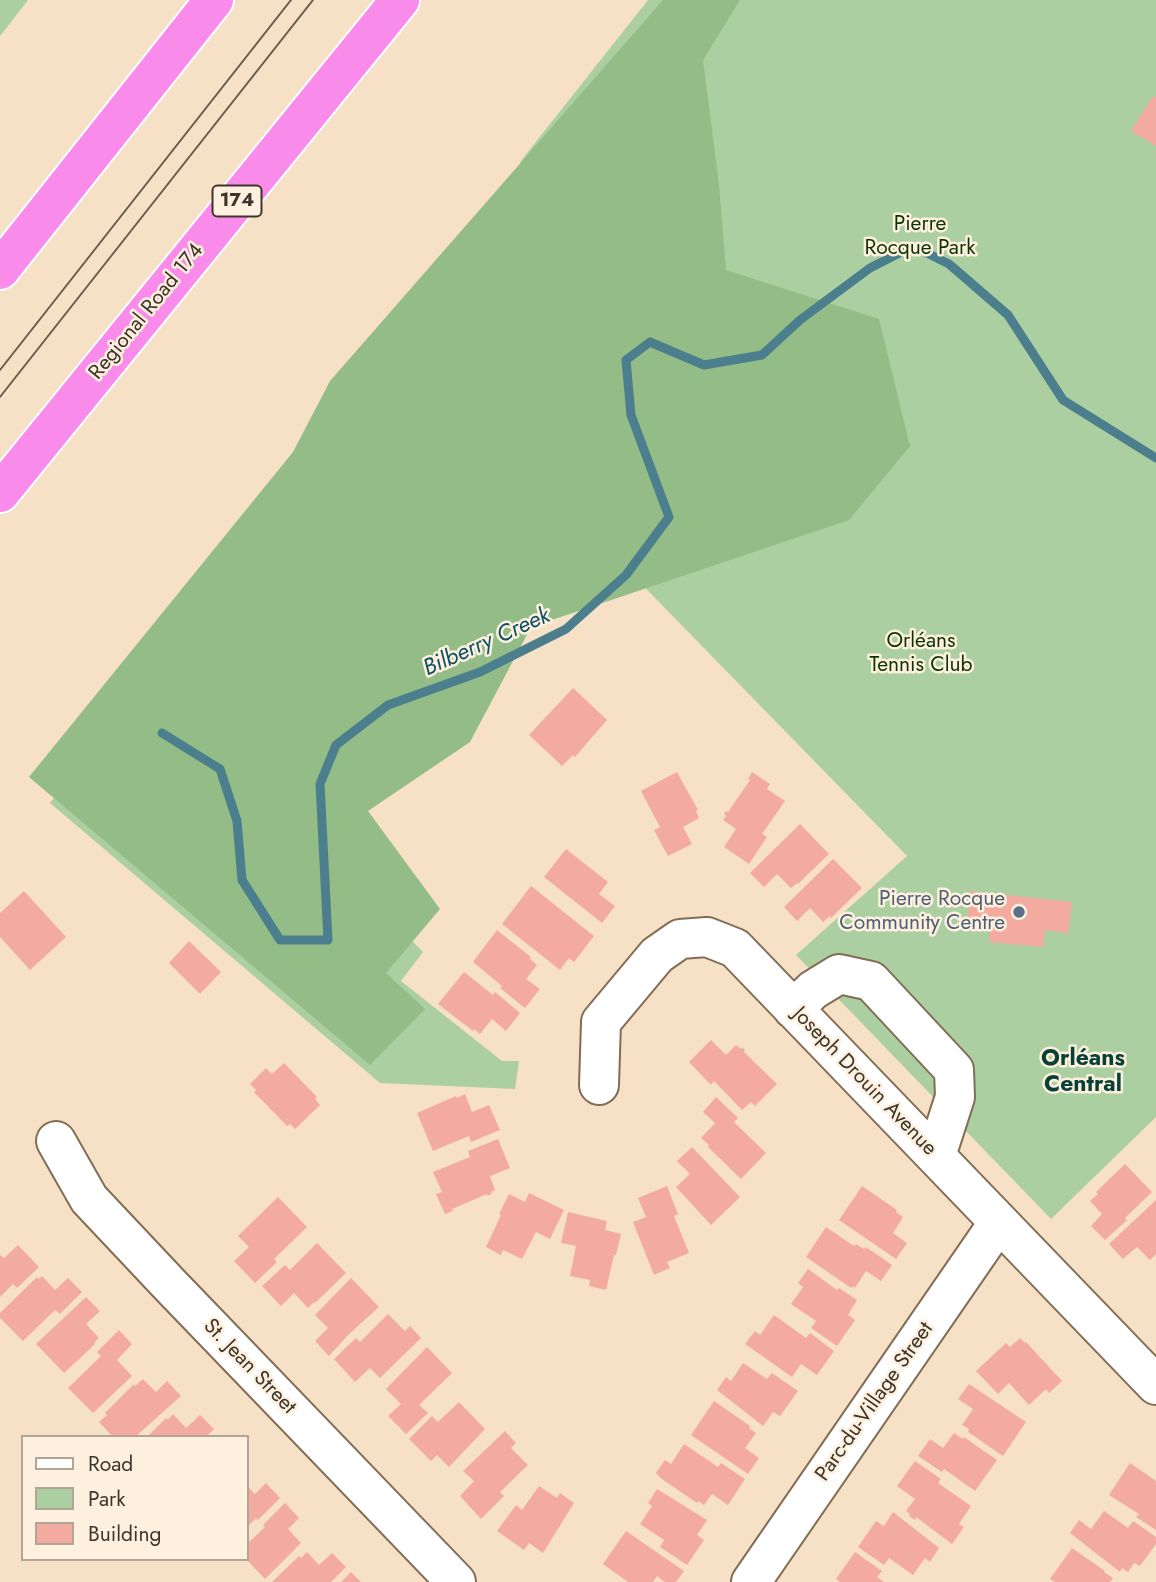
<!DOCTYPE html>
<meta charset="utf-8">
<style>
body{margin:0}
#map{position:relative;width:1156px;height:1582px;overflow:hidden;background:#f7e1c6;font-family:Jost,sans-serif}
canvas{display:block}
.legend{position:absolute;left:21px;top:1435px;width:228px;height:126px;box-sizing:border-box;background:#fdf0df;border:2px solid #b1a597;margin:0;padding:9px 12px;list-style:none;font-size:21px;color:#3e352a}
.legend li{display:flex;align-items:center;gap:14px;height:35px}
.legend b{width:35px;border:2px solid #b1a597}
</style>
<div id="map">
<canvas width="1156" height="1582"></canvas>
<ul class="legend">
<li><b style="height:9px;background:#fff"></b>Road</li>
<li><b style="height:19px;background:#abcfa1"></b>Park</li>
<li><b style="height:19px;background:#f3aba0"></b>Building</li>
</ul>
</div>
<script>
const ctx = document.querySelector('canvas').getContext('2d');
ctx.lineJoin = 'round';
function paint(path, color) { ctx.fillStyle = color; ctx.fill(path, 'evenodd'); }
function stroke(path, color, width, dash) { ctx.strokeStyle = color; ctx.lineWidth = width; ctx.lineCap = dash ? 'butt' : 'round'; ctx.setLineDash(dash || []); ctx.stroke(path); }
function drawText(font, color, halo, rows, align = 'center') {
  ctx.font = font + ' Jost,sans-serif'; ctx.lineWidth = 5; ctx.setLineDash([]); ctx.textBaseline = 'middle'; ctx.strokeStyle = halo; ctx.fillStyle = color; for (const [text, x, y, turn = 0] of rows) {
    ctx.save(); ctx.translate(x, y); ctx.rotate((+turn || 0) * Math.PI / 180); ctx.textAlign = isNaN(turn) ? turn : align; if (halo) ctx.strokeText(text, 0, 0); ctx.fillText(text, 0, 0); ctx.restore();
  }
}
const green = new Path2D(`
 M0,0H28L0,36Z
 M648,0H1156V1117L1051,1219L796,955L907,856L618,560L746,396L520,162Z
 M153,672L423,952L401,981L502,1061H519L515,1089L380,1083L50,803Z`);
const forest = new Path2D(`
 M663,0H740L703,60L719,185L726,270L879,319L910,446L849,520L531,627L470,742L368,811L440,909L386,973L425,1009L370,1065L29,777L293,452L330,381Z`);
const stream = new Path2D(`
 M162,733L220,769L237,821L242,880L280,940H328L320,784L336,745L388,705L480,672L566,629L626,575L669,517L631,415L626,360L650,342L704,365L762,355L800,320L870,268L913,246L949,264L1008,315L1063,400L1156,458`);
const building = new Path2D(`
 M1153,96L1156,98V146L1131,131Z
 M573,688L607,720L575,757L573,755L562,766L529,735Z
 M677,772L698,810L696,811L699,818L683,827L692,844L668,856L654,830L660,827L641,791Z
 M752,772L770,784L767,789L785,801L762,834L767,837L749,864L724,847L736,829L723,820L726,816L724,814L726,811L728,812L750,780L748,779Z
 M800,824L829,854L798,884L797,883L791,888L777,874L764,887L750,873Z
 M566,849L608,882L599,894L615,906L602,923L544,877Z
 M833,859L862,888L831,918L830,916L823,922L810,908L797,921L784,907Z
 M531,886L594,936L574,962L569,958L560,970L502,924Z
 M24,891L66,937L30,970L0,937V913Z
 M970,891L1072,902L1068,933L1045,930L1043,947L989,942L991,925L967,923Z
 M497,930L531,957L530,959L537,965L526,979L540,989L525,1008L500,988L502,986L473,962Z
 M189,941L221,972L200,994L169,963Z
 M464,972L493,995L495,992L520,1013L506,1031L492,1019L480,1034L474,1029L473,1031L438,1004Z
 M711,1040L726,1055L736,1045L741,1049L742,1047L745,1050L744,1052L777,1084L755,1106L751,1102L742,1110L714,1081L711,1085L689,1062Z
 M284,1063L317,1097L315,1099L320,1105L295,1129L290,1124L287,1126L254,1092L256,1090L250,1084L266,1068L272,1074Z
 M465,1094L472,1112L489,1105L500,1130L471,1142L469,1136L433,1151L417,1113L456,1096L457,1098Z
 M716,1097L738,1118L734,1122L766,1153L741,1179L708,1147L709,1145L701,1138L715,1123L703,1112Z
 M498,1139L510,1168L490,1176L495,1190L491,1192L492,1194L487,1196V1194L452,1209L453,1211L445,1214L436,1194L442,1192L433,1172L470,1157L468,1151Z
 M692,1147L740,1197L711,1225L676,1187L690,1174L677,1161Z
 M1125,1164L1152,1192L1125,1218L1127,1220L1105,1240L1091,1226L1102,1214L1090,1201L1098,1194L1096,1192Z
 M667,1186L678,1214L674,1216L689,1253L667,1262L670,1268L654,1275L633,1222L646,1217L638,1198Z
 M862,1186L897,1210L896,1212L903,1217L893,1233L907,1243L896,1259L839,1220Z
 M529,1193L564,1210L550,1239L536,1232L522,1259L503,1250L501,1255L486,1247L501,1215L499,1214L509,1194L525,1202Z
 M278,1197L307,1227L274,1259L277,1262L255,1283L234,1261L249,1247L238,1236Z
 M1156,1200V1254L1150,1260L1137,1247L1123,1259L1109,1244Z
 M568,1212L607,1221L605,1230L621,1234L616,1255H614L606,1290L589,1286L590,1280L570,1276L576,1246L561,1243Z
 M826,1227L854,1246L856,1244L864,1249L866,1247L892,1265L881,1281L866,1271L855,1288L853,1286L851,1288L806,1257Z
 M317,1243L346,1273L315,1303L314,1302L308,1308L294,1293L281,1306L262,1286L285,1265L290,1270Z
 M18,1245L39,1267L17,1288L13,1284L0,1297V1255L4,1258Z
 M808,1269L837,1290L839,1288L857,1300L848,1315L855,1320L837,1346L811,1328L816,1321L791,1304L803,1287L798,1283Z
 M42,1276L55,1290L68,1278L82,1292L60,1314L55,1310L23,1341L0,1318V1313L37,1277L39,1279Z
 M351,1278L379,1307L349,1334L329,1356L315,1341L328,1328L315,1315Z
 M86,1297L100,1311L86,1324L99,1338L94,1343L95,1344L64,1373L36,1344Z
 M388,1314L405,1331L410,1326L421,1338L380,1378L370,1368L355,1382L334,1359L356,1338L360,1342Z
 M774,1315L806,1338L810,1333L834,1351L817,1375L801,1364L792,1377L745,1344L755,1331L760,1335Z
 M119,1330L132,1344L117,1360L132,1376L93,1413L68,1388L101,1356L97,1352Z
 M1020,1338L1025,1343L1026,1342L1062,1381L1049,1393L1046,1389L1029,1405L1009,1383L998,1394L976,1371L1006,1343L1010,1347Z
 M427,1347L452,1373L419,1405L428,1413L406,1434L388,1416L401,1404L386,1389Z
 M743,1363L767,1379L772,1373L798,1391L780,1416L773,1412L763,1426L717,1390L726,1377L731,1381Z
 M143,1379L156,1392L167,1381L181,1396L135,1437L128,1435L113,1437L99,1422L107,1415L105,1413L134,1384L135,1386Z
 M969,1384L1026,1422L1003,1456L968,1432L969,1429L962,1425L973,1409L958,1399Z
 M714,1401L750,1426L749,1428L756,1433L745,1448L759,1458L748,1474L691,1435Z
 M459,1402L485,1429L449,1467L437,1455L431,1461L409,1439L432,1416L438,1422Z
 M173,1414L186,1428L200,1415L214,1429L206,1437H147L166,1418L168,1420Z
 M505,1431L516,1443L511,1448L528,1465L500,1492L504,1496L481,1519L460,1496L474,1481L463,1471Z
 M954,1433L963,1439L964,1437L997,1460L975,1491L944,1469L942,1472L918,1456L930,1439L943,1448Z
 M684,1444L718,1467L721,1463L745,1479L728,1505L712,1494L704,1505L698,1501L697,1503L662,1479L656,1473L665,1460L671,1464Z
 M915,1461L941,1479L938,1483L971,1506L959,1524L964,1527L952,1544L916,1517L915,1520L909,1516L910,1514L906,1511L915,1499L897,1486Z
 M1130,1463L1156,1481V1530L1136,1517L1139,1514L1109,1495Z
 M266,1483L280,1498L258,1520L256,1518L247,1527V1486L255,1494Z
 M539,1486L557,1498L560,1493L574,1503L543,1553L529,1543L524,1550L497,1531L516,1505L522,1510Z
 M657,1489L707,1520L697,1535L704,1540L687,1565L660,1547L664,1540L640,1524L652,1506L648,1503Z
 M285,1503L299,1518L288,1529L301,1543L265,1579L247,1560V1544L265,1527L263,1525Z
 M1104,1511L1128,1528L1133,1521L1156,1537V1544L1140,1566L1134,1563L1128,1572L1122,1568L1120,1572L1070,1533L1079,1520L1091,1529Z
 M893,1512L939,1548L930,1562L925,1558L913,1575L889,1558L884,1565L858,1547L876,1521L884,1526Z
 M626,1531L684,1571L676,1582H665L657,1576L653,1582H628L603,1564Z
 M1072,1548L1105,1571L1104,1572L1113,1578L1110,1582H1055L1050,1579Z
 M307,1552L319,1565L332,1553L346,1567L331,1582H272L299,1556L301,1558Z
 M855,1552L882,1571L877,1577L884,1582H840L836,1579Z
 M351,1572L361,1582H341Z`);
const minor = new Path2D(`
 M793,1009L813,990L839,974L871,981L954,1070L955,1097L936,1156
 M599,1085L601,1022L657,955L680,939L707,937L735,948L1156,1385
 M56,1141L89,1199L170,1285L456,1582
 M751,1582L999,1222`);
const highway = new Path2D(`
 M0,270L214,0
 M0,493L400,0`);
const tram = new Path2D(`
 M0,370L291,0
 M0,397L313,0`);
const markers = [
 [1019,912,7,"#5c6f8a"]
];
const shields = [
 [237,201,49]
];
const shieldNames = [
 ["174",237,201]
];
const parkNames = [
 ["Pierre",920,225],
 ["Rocque Park",920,249],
 ["Orléans",921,642],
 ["Tennis Club",921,666]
];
const streetNames = [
 ["Regional Road 174",147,312,-51],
 ["Joseph Drouin Avenue",864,1082,46],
 ["St. Jean Street",249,1367,46],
 ["Parc-du-Village Street",875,1402,-55]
];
const serviceNames = [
 ["Pierre Rocque",1005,900],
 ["Community Centre",1005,924]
];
const waterNames = [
 ["Bilberry Creek",487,643,-24]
];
const neighbourhoodNames = [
 ["Orléans",1083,1059],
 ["Central",1083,1085]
];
paint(green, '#abcfa1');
paint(forest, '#93bc87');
stroke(stream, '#4b7f8d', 9);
paint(building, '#f3aba0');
stroke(minor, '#826e56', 42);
stroke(highway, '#fff', 42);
stroke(minor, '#fff', 38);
stroke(highway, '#f98beb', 38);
stroke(tram, '#695d4f', 2);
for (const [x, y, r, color] of markers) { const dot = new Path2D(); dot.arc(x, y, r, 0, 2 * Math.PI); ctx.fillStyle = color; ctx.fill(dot); stroke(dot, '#fdf0df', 2.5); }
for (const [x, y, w] of shields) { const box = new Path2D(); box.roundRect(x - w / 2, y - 15.5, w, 31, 5); ctx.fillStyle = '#fdf0df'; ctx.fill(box); stroke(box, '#3e352a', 2); }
drawText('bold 19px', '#3e352a', null, shieldNames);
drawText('21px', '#0d3400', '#fdf0df', parkNames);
drawText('21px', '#3e352a', '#fdf0df', streetNames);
drawText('21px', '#4e5e75', '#fdf0df', serviceNames, 'right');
drawText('italic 23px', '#0b5063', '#fdf0df', waterNames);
drawText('bold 23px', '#074135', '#fdf0df', neighbourhoodNames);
</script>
